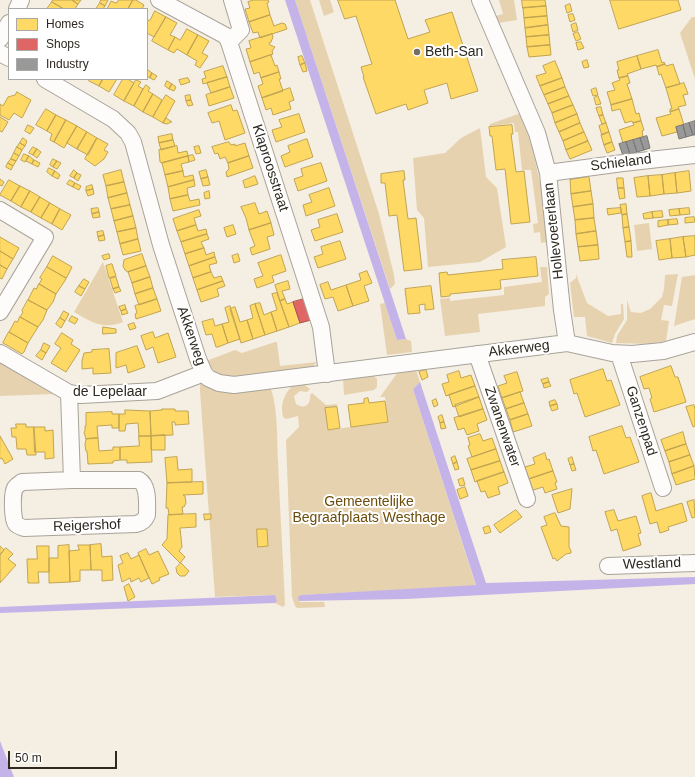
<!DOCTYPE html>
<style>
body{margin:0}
#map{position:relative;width:695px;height:777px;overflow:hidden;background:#f5eee2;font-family:Helvetica,sans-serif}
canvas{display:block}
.legend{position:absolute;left:8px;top:8px;width:140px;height:72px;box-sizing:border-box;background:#fff;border:1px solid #aba9a6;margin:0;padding:5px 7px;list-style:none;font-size:12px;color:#2d2820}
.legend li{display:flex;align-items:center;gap:8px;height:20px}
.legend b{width:20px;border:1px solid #aba9a6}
.scale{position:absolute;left:8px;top:751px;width:109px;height:18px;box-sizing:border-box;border:2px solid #2d2820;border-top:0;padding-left:5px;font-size:12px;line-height:14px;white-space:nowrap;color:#2d2820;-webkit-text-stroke:3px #fff;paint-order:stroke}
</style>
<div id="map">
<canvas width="695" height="777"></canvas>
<ul class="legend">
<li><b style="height:11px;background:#ffd966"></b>Homes</li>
<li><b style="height:11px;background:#e06666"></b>Shops</li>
<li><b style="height:11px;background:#999"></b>Industry</li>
</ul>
<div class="scale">50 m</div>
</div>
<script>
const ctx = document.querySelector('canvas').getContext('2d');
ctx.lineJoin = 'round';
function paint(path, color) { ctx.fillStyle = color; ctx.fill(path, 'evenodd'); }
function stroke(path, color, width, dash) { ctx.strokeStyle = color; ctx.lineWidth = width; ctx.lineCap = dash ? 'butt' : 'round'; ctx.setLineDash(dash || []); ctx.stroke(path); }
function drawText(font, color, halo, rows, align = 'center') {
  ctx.font = font + ' Helvetica,sans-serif'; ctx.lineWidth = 4; ctx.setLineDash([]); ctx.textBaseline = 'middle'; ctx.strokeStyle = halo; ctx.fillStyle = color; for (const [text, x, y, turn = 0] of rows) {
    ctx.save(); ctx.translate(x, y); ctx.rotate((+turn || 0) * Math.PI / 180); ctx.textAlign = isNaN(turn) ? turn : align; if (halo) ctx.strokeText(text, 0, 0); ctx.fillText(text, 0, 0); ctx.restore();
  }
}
const green = new Path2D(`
 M295,0H310L379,214L394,275L395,284L390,289Z
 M319,0H330L334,12L324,16Z
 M499,0H514L517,20L498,23L496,16L503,14Z
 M692,17H695V79L680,33Z
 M521,113C536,156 544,197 549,242L541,243L540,232L534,233L533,224L538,223L531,170H522L518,132H515L514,123L490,126V124Z
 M480,128L486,177L497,188L506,247L480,262L428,267L424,218L417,210L413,158L445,153L461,138Z
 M649,223L652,249L637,251L634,225Z
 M103,262L123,322C103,330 91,322 74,312Z
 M540,267H547L549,294L545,297V306L478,314L480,332L445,336L440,299L450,298V301L504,295V287L542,282Z
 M576,274L587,303L608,316L621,314V304H623L624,319L615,334L612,343L587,336L585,317H574L570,283L576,278Z
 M678,274L672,306L664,305L661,320L669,321L666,341L649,344L616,343L617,336L627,320V300L631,312L641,313L650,309L662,297L664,289L665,275Z
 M695,275V319L674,326L682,277Z
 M385,303L397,340L406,339L411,341L412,352L387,355L380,304Z
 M275,342H277L280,366L317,362L310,369L235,378L219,375L211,368L206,361L235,350L242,353Z
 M0,360L30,377L29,380L55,394L0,396Z
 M416,370L420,382L413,389L476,586L301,595L299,601L300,602H324L325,607L297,608L295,606L292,597L286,440L299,427L298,416L286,419L283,417C280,404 284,394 293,385L302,383L310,389L307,392L300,391L294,396L296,404C305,410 311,404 310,395L312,393L326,405L337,404V407L325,408L328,430L388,422L385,397H380L398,372Z
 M371,375L374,376L377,379V387L374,390L344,395L343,378Z
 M203,382L270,387C278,405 277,441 278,462C280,510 283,558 285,605L283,607L275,603L276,600L275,595L215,597L200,391V384Z`);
const water = new Path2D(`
 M285,0H295L406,339L397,340Z
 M420,382L486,583L695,577V584L406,599L299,601L298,597L301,595L476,585L413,389Z
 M275,595L277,601L275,603L0,613V607Z
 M0,741L14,777H0Z`);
const homes = new Path2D(`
 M53,0H72L78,4L75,9H64L52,2Z
 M72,0H81L78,4Z
 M101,0H108L105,6L100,3Z
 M119,0H133L128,9H107L111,1L116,3Z
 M133,0H136L144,5L142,9H128Z
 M254,0H268L269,2L267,3L270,15L249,22L245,9L250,8L248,2Z
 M338,0H395L408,39L430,32L425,20L452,12L478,91L451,99L447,83L424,90L428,103L408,110L406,104L376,114L363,77H364L361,67L372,64L356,16L345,19Z
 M522,0H545L546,6L523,8Z
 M610,0H678L681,10L619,29Z
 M52,2L64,9H47Z
 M100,3L105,6L103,9H96Z
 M570,4L572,11L567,13L565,6Z
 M546,6L547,16L524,18L523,8Z
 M155,11L166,17L154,37L147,33V21L150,20Z
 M573,14L575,20L570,22L568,15Z
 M270,15L274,26L282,23L285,24L287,29L260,38L258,32L253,33L249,22Z
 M547,16L548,25L525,28L524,18Z
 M166,17L177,23L170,35L175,37L168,50L152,41Z
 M576,23L578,30L573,32L571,25Z
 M548,25L549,35L526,37L525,28Z
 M187,29L198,35L187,55L177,49L174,53L168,50L175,37L180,40Z
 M578,32L581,39L576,41L573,34Z
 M272,34L273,37L271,42L269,43L270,45L275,47L272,51L273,54L250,62L246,49L251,48L249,41Z
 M198,35L209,41L202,53L208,56L200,68L195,65L197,61L187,55Z
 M549,35L550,45L527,47L526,37Z
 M581,42L584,48L578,50L576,43Z
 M550,45L551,55L529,57L527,47Z
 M658,50L662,63L664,62L665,64L657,67L656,65L641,69L637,56Z
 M271,55L275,66L277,65L279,72L261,78L259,72L254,74L250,62Z
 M302,56L305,63L300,65L298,57Z
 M637,56L641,69L627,74L628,76L619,78L617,70H619L617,62Z
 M587,60L589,67L584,68L582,62Z
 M555,61L562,78L540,86L536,76L546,73L543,66Z
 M305,63L307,71L303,72L300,65Z
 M665,64L666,66L673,64L680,84L666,88L661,74L659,75L657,67Z
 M223,66L227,77L203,84L202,79L206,78L204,72Z
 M148,70L152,73L150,78L147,76Z
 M279,72L281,79H279L283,91L262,98L258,86L263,84L261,78Z
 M152,73L157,76L154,80L150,78Z
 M628,76L630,83L627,84L632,99L611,105L607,92L615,90L612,83L620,80L619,78Z
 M227,77L230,87L211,93L207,83Z
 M188,78L190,82L181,85L179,80Z
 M562,78L565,87L544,95L540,86Z
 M90,79H103L99,86L89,81Z
 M103,79H117L109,92L99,86Z
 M123,79H129V80L134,83L124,101L114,95Z
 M136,80L141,82L138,86L143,89L134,106L124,101Z
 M167,81L172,84L169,89L165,86Z
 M684,83L688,94L683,95L686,105L678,107L679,109L670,112V109H672L666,88Z
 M172,84L176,87L174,91L169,89Z
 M146,85L150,88L148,91L153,94L143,112L134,106Z
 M230,87L234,98L209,106L206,95Z
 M565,87L569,96L548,104L544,95Z
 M290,88L294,100L289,102L291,109L273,115L271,108L266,110L262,98Z
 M596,88L598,95L593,96L591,90Z
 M17,92L31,100L22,118L14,113L9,120L0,115V104L3,106L8,97L15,95Z
 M153,94L162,100L153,117L143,112Z
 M166,95L175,101L163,123L153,117Z
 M190,95L191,100L186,101L185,96Z
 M569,96L573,105L552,113L548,104Z
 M598,96L601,104L596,105L594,98Z
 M632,99L636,114L639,113L641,121L633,123L632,121L625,123L620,109L612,111L611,105Z
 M191,100L193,105L188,106L186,101Z
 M231,105L233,111L237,110L245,133L225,140L219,121L212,123L208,113Z
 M573,105L577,114L555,123L552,113Z
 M601,107L603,115L599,116L596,108Z
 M46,109L56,115L47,131L36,125Z
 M679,109L684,125L676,127L677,132L662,136L656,118L671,114L670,112Z
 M299,114L305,132L276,142L272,130L282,127L279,120Z
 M577,114L580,123L559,132L555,123Z
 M56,115L66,120L54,142L50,140L52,134L47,131Z
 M603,115L606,123L602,124L599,116Z
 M0,117L8,122L2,132L0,131Z
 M166,118L172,122H171L167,124L163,123Z
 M66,120L77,126L64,148L54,142Z
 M641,121L644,130L642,131L643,137L623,143L619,130L634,125L633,123Z
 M580,123L584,132L563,141L559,132Z
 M606,123L609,132L602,135L599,126Z
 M28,125L34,128L30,134L25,131Z
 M512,125L513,134H511L516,172L524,171L530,222L511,224L505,169L496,170L492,136H490L489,127Z
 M77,126L87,132L77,149L67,143Z
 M87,132L97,138L88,155L77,149Z
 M584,132L588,141L566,150L563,141Z
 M609,132L612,142L604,145L601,135Z
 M172,134L173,140L159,143L158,137Z
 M23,138L27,141L25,146L20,143Z
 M97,138L108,144L104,150L108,152L104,159L95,166L85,159Z
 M307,139L313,157L285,167L281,156L290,152L288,146Z
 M173,140L175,146L161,150L159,143Z
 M588,141L592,150L570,159L566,150Z
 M229,142L231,145L235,144V146L245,143L249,156L228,163L225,157L220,159L218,153L215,154L212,147Z
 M612,142L615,150L607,153L604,145Z
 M20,143L25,146L22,150L17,147Z
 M177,146L178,153L187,151L188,156L162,163L160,162L159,150Z
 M199,146L201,153L196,154L194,147Z
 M17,147L22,150L19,156L14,153Z
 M33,147L37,149L33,155L29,153Z
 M37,149L41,152L37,158L33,155Z
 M14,153L19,156L16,161L11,159Z
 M24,154L29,156L25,162L21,160Z
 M193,155L195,160L189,162L188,156Z
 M29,156L34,160L32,164L26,161Z
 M188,156L189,162L181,164L183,171L165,175L162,163Z
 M249,156L253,168L227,177L226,172L229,169L228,163Z
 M11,159L16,161L13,166L8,163Z
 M53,159L57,161L53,167L50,165Z
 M34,160L40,163L38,167L32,164Z
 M57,161L61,163L57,169L53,167Z
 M8,163L13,166L11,170L6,167Z
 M321,163L327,181L298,191L294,179L303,176L301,169Z
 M49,168L55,171L52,176L47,172Z
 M74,170L77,173L74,178L70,176Z
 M121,170L124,182L106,186L103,175Z
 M206,170L208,177L201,179L199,172Z
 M55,171L60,175L58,179L52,176Z
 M183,171L184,177L193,175L194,180L168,187L165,175Z
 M404,171L405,180H403L408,219L416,218L422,269L404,271L397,215L389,216L385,183H381V174Z
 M689,171L691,191L677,193L675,173Z
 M77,173L81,175L78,181L74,178Z
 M675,173L677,193L664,194L662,175Z
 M662,175L664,194L650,196L648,176Z
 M255,176L258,184L245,188L243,181Z
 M648,176L650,196L637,197L634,178Z
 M208,177L210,185L203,186L201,179Z
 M589,177L591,191L571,194L570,180Z
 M617,178H623L624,188H618Z
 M0,179L4,182L2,186L0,185Z
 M9,180L20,186L11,201L0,195Z
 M70,180L75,183L73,187L67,184Z
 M194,180L195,186L187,188L188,195L170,199L168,187Z
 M124,182L127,193L108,198L106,186Z
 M75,183L81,186L79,190L73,187Z
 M92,185L93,189L86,191V187Z
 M20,186L30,191L21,207L11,201Z
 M329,188L335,206L306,216L303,205L312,202L309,195Z
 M618,188H624L625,198L620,199Z
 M93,189L94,194L88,196L86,191Z
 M30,191L40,197L31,212L21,207Z
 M209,191L210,198L205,199L204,193Z
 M591,191L593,204L573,207L571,194Z
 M127,193L130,205L111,209L108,198Z
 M188,195L190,201L199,199L200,205L173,211L170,199Z
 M40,197L50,203L41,218L31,212Z
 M50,203L60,209L52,224L41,218Z
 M255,203L259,214L267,211L271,223L249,230L246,218L241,207Z
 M593,204L594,218L575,220L573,207Z
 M626,204L627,214L622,215L620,205Z
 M130,205L133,216L114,221L111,209Z
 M98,208L99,212L92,214L91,209Z
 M621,208V213L608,215L607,209Z
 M689,208L690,214L680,215L679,209Z
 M60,209L71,215L62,230L52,224Z
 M679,209L680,215L670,216L669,210Z
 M199,210L201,216L194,218L196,225L177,231L173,219Z
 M662,211L663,217L653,218L652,212Z
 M99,212L100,217L93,218L92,214Z
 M652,212L653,218L644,219L643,214Z
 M337,214L343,232L315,241L311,230L320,227L318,220Z
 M627,214L629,227L623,228L622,215Z
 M133,216L136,228L117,232L114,221Z
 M694,217L695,222L685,223V218Z
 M594,218L596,231L576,234L575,220Z
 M677,219L678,224L668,225V220Z
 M668,220V225L658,227V221Z
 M271,223L274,235L267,237L270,249L252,255L250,248L255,246L249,230Z
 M196,225L198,231L206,229L207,234L181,242L177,231Z
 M233,225L236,234L227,237L224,228Z
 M629,227L631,241L625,242L623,228Z
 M136,228L138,239L120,244L117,232Z
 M103,231L104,235L98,237L97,232Z
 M596,231L598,245L578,247L576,234Z
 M207,234L209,239L201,242L204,248L185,254L181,242Z
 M104,235L105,240L99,241L98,237Z
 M695,236V255L686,257L683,237Z
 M0,237L19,248L13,259L0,251Z
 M683,237L686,257L672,258L670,239Z
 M138,239L141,251L123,255L120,244Z
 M670,239L672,258L659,260L656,241Z
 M340,241L346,259L318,268L314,257L323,254L321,247Z
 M631,241L632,257H627L625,242Z
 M598,245L599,259L580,261L578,247Z
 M204,248L206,255L214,252L215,257L189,266L185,254Z
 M0,251L13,259L7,269L0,265Z
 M109,254L110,258L104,260L102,256Z
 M142,254L146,266L128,272L125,270L123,266L124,260Z
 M238,254L240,261L234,263L232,256Z
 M281,255L286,271L272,276L274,282L257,288L254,279L263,276L258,263Z
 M53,256L72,267L67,277L66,278L47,267Z
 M215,257L217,263L209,265L211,272L193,278L189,266Z
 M536,257L538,276L500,280L501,289L450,294V296L441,297L439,273L447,272L448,275L503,269L502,260Z
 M112,264L116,276L109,278L106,266Z
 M0,265L7,269L2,279L0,278Z
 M146,266L150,277L132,283L128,272Z
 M47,267L66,278V279L56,294L39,284L42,279L40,278Z
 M367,271L372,283L364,286L369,301L353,306L346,285L361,280L359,274Z
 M211,272L214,278L221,276L223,281L197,290L193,278Z
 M116,277L119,287L113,289L110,279Z
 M150,277L153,288L135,294L132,283Z
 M84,279L89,282L85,289L79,286Z
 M223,281L225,286L217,289L219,296L201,302L197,290Z
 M288,281L290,289L282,291L285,299L280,301L275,285Z
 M328,282L331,290L346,285L353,306L338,311L333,297L325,299L320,285Z
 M39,284L56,294L53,302L47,310L28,300L34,288L36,289Z
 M79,286L85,289L81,296L75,292Z
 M431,286L434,309L425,310V304L419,305L420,313L408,314L405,289Z
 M119,287L121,291L115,293L113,289Z
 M153,288L157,299L139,305L135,294Z
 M277,293L289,327L277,331L271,312L277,310L272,294Z
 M157,299L161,311L136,319L135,314L137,313L135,306Z
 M285,299L287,304L293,302L300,323L289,327L280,301Z
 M28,300L47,310L43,320L38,327L20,317L23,312L22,311Z
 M260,303L264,315L271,312L277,331L265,335L255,304Z
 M255,304L265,335L253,339L247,320L253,318L250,306Z
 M125,305L126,309L121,311L119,307Z
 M230,306L240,339L228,343L222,324L229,322L225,308Z
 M235,307L240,322L247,320L253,339L241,343L230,309Z
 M126,309L128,313L122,315L121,311Z
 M64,311L69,314L65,321L60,318Z
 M72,316L78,319L75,324L69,321Z
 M20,317L38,327L28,343L9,332L15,321L17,322Z
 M60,318L65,321L61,328L56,324Z
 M213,319L215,326L222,324L228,343L218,347H216L212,334L206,335L202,322Z
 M134,323L136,328L130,330L128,325Z
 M103,327L116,329V333L103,334Z
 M9,332L28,343L24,352L22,354L3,343Z
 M153,332L155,338L168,333L176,357L158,363L153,347L146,350L141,336Z
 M62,333L73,340L71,344L80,350L66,372L51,363L61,348L55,344Z
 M44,343L50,346L46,353L41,350Z
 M137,346L145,367L128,373L126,365L116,368V353Z
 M109,349L111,373L93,374V368L82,369V361L84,353L92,352V350Z
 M41,350L46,353L42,360L36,356Z
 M671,366L675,377H678L686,402L654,412L650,399L652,398L649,388L644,389L640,377Z
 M603,369L607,381L611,380L620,405L585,417L577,393L574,394L570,380Z
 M426,370L428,377L422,380L419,372Z
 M459,371L461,378L471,375L475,386L446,396L442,384L449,382L447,375Z
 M517,372L523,391L502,398L498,386L507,383L504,376Z
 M548,378L549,382L543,384L541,380Z
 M549,382L551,386L544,388L543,384Z
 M475,386L479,397L453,407L449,395Z
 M520,392L524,403L506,409L502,398Z
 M479,397L483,409L459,417L455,405Z
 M368,398L369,403L385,401L388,422L351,427L348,405L364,403V399Z
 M436,399L438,405L434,407L432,401Z
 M555,400L557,404L550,406L549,402Z
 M524,403L528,414L510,420L506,409Z
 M557,404L558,409L552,411L550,406Z
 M694,405L695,409V426L693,427L686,407Z
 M337,407L340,428L328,430L325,408Z
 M162,409H175V411H188L189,424L175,425V422H172L173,435L151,436L150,411L162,410Z
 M483,409L487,420L477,424L479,431L467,435L464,428L458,430L454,418Z
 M125,410L150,411L151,436H139L138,423L126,424L125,431H119V414H125Z
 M112,412V414H119V428H112V425L97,426L98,438L86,439L84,432L85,431V426H86V413Z
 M528,414L532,426L513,432L510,420Z
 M442,415L444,422L440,423L438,417Z
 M444,422L446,428L441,429L440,423Z
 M16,424H26V427H34L36,455H27L26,449H17L16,437H12L11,428H16Z
 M622,426L626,438L630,437L639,462L604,474L596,450L593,451L589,437Z
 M34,427H45V431L53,430L54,458L45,459V452H35Z
 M683,432L686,444L665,451L661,440Z
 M480,434L483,441L492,438L496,449L472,457L468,446L470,445L468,438Z
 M165,435V450H151V436Z
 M0,436L13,459L5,464L2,458L0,459Z
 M139,436H151L152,462L127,463V460H120V447L139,446Z
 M98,438L99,451L113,450V447H120V460L113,461V463L88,464L87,451H86L85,445L86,439Z
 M686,444L690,455L669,462L665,451Z
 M496,449L500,461L471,470L467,459Z
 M545,453L547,460L549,459L553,471L529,479L525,467L535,464L533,458Z
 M690,455L694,466L672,474L669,462Z
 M455,456L457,462L453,464L451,458Z
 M177,457L178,470L192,469V482L167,483L165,458Z
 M572,457L574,464L570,465L568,459Z
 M500,461L504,472L475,482L471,470Z
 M457,462L459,469L455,470L453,464Z
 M574,464L576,470L572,471L570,465Z
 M694,466L695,479L676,485L672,474Z
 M553,471L557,482L555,483L557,489L545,493L543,487L533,490L529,479Z
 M504,472L508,483L498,487L500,494L488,498L485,491L481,492L477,481Z
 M463,478L465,485L460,486L458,480Z
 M203,482V494L183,495L185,496L186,503L184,507H182L183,514L169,515L168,508H166L167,483Z
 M465,487L468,496L460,499L457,490Z
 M572,489L570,509L558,513L552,495Z
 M651,493L656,511L682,503L687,521L668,527L669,530L660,533L657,522L650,524L642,496Z
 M694,500L695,517L692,518L687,502Z
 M516,510L522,517L500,533L494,525Z
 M614,510L618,521L636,516L641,533L638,534L641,545L623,551L617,529L611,531L605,512Z
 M555,513L561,526L569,527V547L571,551V553L566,554L557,561L555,558L553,559L541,527L547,525L544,517Z
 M196,514V527L180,528L182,547L179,551L185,557L180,563L162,545L167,539L168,515Z
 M204,514H211V519L205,520Z
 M489,526L491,532L485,534L483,528Z
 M257,529H267L268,546L258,547Z
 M101,544L102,557L112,556L113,580L102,581V570H91L90,545Z
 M69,545L70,582L49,583V558H58V546Z
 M78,545H90L91,570H80V581L70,582L69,551L79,550Z
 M0,546L4,550L0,555Z
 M37,546H49V572H38L39,583H28L27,559H37Z
 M6,548L13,554L8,559L16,565L0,583V555Z
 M146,549L149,555L158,551L169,574L159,578L160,580L152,584L138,553Z
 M128,553L131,559L139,555L149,578L141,582L139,578L131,582L130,578L122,582L118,565L123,563L120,556Z
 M181,563L189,571L185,576H180L177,573L176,568Z
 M129,584L135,597L128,601L124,587Z`);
const shops = new Path2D(`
 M304,299L311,320L300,323L293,302Z`);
const industry = new Path2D(`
 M695,121V135H693L689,123Z
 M689,123L693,135L686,137L683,125Z
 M683,125L686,137L679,139L676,127Z
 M647,136L650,148L644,150L640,138Z
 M640,138L644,150L637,152L633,140Z
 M633,140L637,152L630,154L626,142Z
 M626,142L630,154L623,156L619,144Z`);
const minor = new Path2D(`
 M159,0L226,36L229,42L321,327L327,374
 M480,0L537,133L548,173L562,310L567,343
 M17,9L21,0
 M0,39L9,23
 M229,42L241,30L232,0
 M0,53L9,58
 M45,79L113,119L128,133L133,142L161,245L198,359L204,373L208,378L219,383L234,385L567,343L612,353L632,354L663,351L695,342
 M548,173L623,163L695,155
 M0,210L45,237L0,312
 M0,353L69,393L81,395L157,391L204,373
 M477,354L527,499
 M619,354L663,488
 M69,393L72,480H139C149,486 147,504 147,515C145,520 142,523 136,524L24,528C21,527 18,526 16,524C12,519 12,493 15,488C17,485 19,484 22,482L72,480
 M608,566L695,563`);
const markers = [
 [417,52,4,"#736d64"]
];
const poiNames = [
 ["Beth-San",425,52]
];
const streetNames = [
 ["Schieland",621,163,-7],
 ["Klaproosstraat",270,168,72],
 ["Hollevoeterlaan",554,231,-96],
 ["Akkerweg",191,336,71],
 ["Akkerweg",519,349,-7],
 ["de Lepelaar",110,392],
 ["Ganzenpad",641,421,72],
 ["Zwanenwater",502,427,71],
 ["Reigershof",87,526,-2],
 ["Westland",652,564,-2]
];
const parkNames = [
 ["Gemeentelijke",369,502],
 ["Begraafplaats Westhage",369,518]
];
paint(green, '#e7d2b0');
paint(water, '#c4b3e8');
paint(homes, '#ffd966');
stroke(homes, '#c0a451', 1);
paint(shops, '#e06666');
stroke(shops, '#aa5351', 1);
paint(industry, '#999');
stroke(industry, '#797775', 1);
stroke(minor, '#a8a39a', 18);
stroke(minor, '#fefcfb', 16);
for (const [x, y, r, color] of markers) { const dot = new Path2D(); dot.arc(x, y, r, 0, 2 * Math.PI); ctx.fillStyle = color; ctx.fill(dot); stroke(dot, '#fff', 1.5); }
drawText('14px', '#2d2820', '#fff', poiNames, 'left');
drawText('14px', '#2d2820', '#fff', streetNames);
drawText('14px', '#6c4c0a', '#fff', parkNames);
</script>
